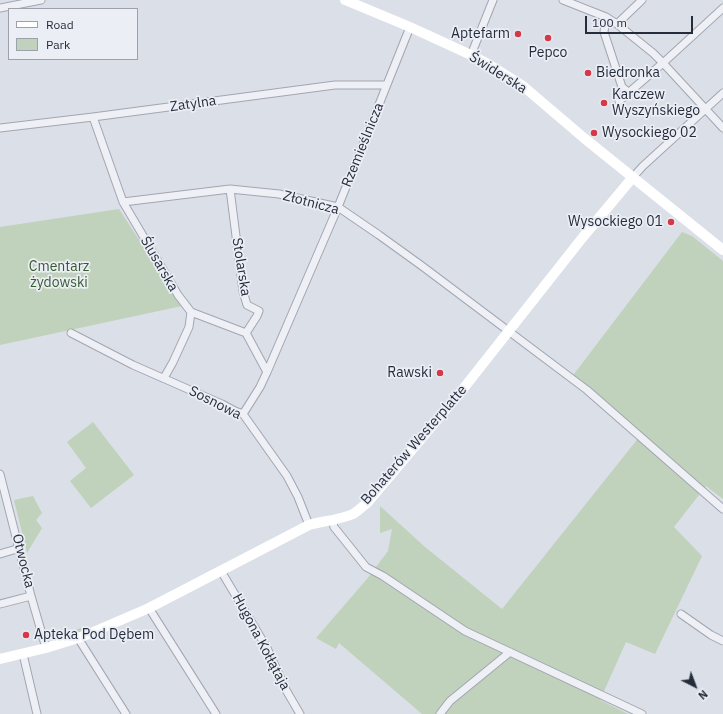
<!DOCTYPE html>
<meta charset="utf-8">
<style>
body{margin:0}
#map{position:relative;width:723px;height:714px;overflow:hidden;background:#dbdfe7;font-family:"IBM Plex Sans",sans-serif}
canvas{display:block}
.legend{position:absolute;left:8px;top:8px;width:130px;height:52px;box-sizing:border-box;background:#ebeef4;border:1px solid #9ca1ab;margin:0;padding:5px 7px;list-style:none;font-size:12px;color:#252d3d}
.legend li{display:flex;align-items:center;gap:8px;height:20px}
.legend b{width:20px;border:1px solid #9ca1ab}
.north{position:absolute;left:675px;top:666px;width:40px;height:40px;-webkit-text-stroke:3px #ebeef4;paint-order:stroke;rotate:138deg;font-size:11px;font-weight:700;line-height:16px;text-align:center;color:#252d3d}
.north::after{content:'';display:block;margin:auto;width:14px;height:18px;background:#252d3d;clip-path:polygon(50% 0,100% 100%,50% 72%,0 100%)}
.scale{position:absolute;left:585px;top:16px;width:108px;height:18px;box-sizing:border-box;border:2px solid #252d3d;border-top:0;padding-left:5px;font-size:12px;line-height:14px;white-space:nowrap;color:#252d3d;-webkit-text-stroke:3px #ebeef4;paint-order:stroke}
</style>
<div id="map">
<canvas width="723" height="714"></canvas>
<ul class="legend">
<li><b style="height:5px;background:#fff"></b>Road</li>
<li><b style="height:11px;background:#c0d1bc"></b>Park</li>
</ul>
<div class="north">N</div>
<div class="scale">100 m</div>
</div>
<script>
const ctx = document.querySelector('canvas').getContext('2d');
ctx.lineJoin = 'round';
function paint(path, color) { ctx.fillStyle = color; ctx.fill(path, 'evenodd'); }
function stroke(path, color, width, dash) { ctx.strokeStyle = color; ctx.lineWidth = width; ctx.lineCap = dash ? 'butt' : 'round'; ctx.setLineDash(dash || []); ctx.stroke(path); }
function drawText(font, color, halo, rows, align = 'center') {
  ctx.font = font + ' "IBM Plex Sans",sans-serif'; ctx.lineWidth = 3.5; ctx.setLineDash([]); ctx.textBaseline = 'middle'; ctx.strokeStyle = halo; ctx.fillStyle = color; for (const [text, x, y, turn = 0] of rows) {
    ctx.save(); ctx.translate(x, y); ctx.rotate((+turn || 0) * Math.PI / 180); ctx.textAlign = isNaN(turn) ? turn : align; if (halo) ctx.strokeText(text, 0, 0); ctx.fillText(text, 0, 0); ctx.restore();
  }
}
const green = new Path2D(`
 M119,209L182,306L0,345V227Z
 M682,232L692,236L723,261V499L706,486L674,527L702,556L655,654L626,642L600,700L628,714H422L339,643L336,649L316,638L367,579L388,551L392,529L380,533V506L425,547L502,609L640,436L571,378Z
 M93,422L134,475L91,508L70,481L86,468L67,442Z
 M33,496L42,513L36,520L42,528L27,553L14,500Z
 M86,626L88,630L59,642L57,637Z`);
const street = new Path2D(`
 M563,0L606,17L617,24L653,53L663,63L723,128
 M0,8L41,0
 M606,17L604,32L622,87L628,92
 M617,24L642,0
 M471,55L493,0
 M619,101L663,63L723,8
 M93,117L123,202L178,295L191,312L246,333L267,372
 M0,128L93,117L335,85H386
 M633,177L643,166L723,93
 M230,189L243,291L247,305L259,311L257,316L246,333
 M123,202L230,189L279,194L338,207L379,235L422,266L587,390L723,509
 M71,333L133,365L222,404L235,411L243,414L287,476L298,497L309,525
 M164,378L173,362L189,327L191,312
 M243,414L260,387L267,372L338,207L410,27
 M0,474L31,596L46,648
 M332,520L334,527L366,567L383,576L465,631L642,714
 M0,554L20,548
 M221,571L267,648L286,690L300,714
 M0,604L31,596
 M149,608L216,714
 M681,614L711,635L723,641
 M78,638L126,714
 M23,654L37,714
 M440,714L450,701L510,652`);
const secondary = new Path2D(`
 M345,0L410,27L471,55L488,64L523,86L584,138L723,250
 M0,659L46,648L78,638L91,633L149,608L309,525C323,521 339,520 353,514C358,511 363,506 368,502L463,389L583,237L633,177`);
const markers = [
 [518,34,4,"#d53848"],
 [548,38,4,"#d53848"],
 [588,73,4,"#d53848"],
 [604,103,4,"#d53848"],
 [594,133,4,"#d53848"],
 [671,222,4,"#d53848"],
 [440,373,4,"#d53848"],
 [26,635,4,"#d53848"]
];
const poiNames = [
 ["Aptefarm",510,34,"right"],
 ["Pepco",548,53,"center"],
 ["Biedronka",596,73],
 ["Karczew",612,95],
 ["Wyszyńskiego",612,111],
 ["Wysockiego 02",602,133],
 ["Wysockiego 01",663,222,"right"],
 ["Rawski",432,373,"right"],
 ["Apteka Pod Dębem",34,635]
];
const streetNames = [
 ["Świderska",498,73,32],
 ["Zatylna",193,104,-8],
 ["Rzemieślnicza",363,145,-68],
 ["Złotnicza",311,203,15],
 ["Ślusarska",159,264,60],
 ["Stolarska",241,267,81],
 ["Sosnowa",215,403,27],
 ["Bohaterów Westerplatte",414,445,-49],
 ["Otwocka",23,561,76],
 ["Hugona Kołłątaja",261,642,62]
];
const parkNames = [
 ["Cmentarz",59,267],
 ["żydowski",59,283]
];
paint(green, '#c0d1bc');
stroke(street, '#a1a6b1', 9);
stroke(street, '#eef0f5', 7);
stroke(secondary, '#fff', 10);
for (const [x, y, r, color] of markers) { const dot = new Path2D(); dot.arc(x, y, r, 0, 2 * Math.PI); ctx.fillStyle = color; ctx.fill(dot); stroke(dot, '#ebeef4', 1.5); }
drawText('14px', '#252d3d', '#ebeef4', poiNames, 'left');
drawText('14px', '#252d3d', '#ebeef4', streetNames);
drawText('14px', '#375a31', '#ebeef4', parkNames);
</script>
